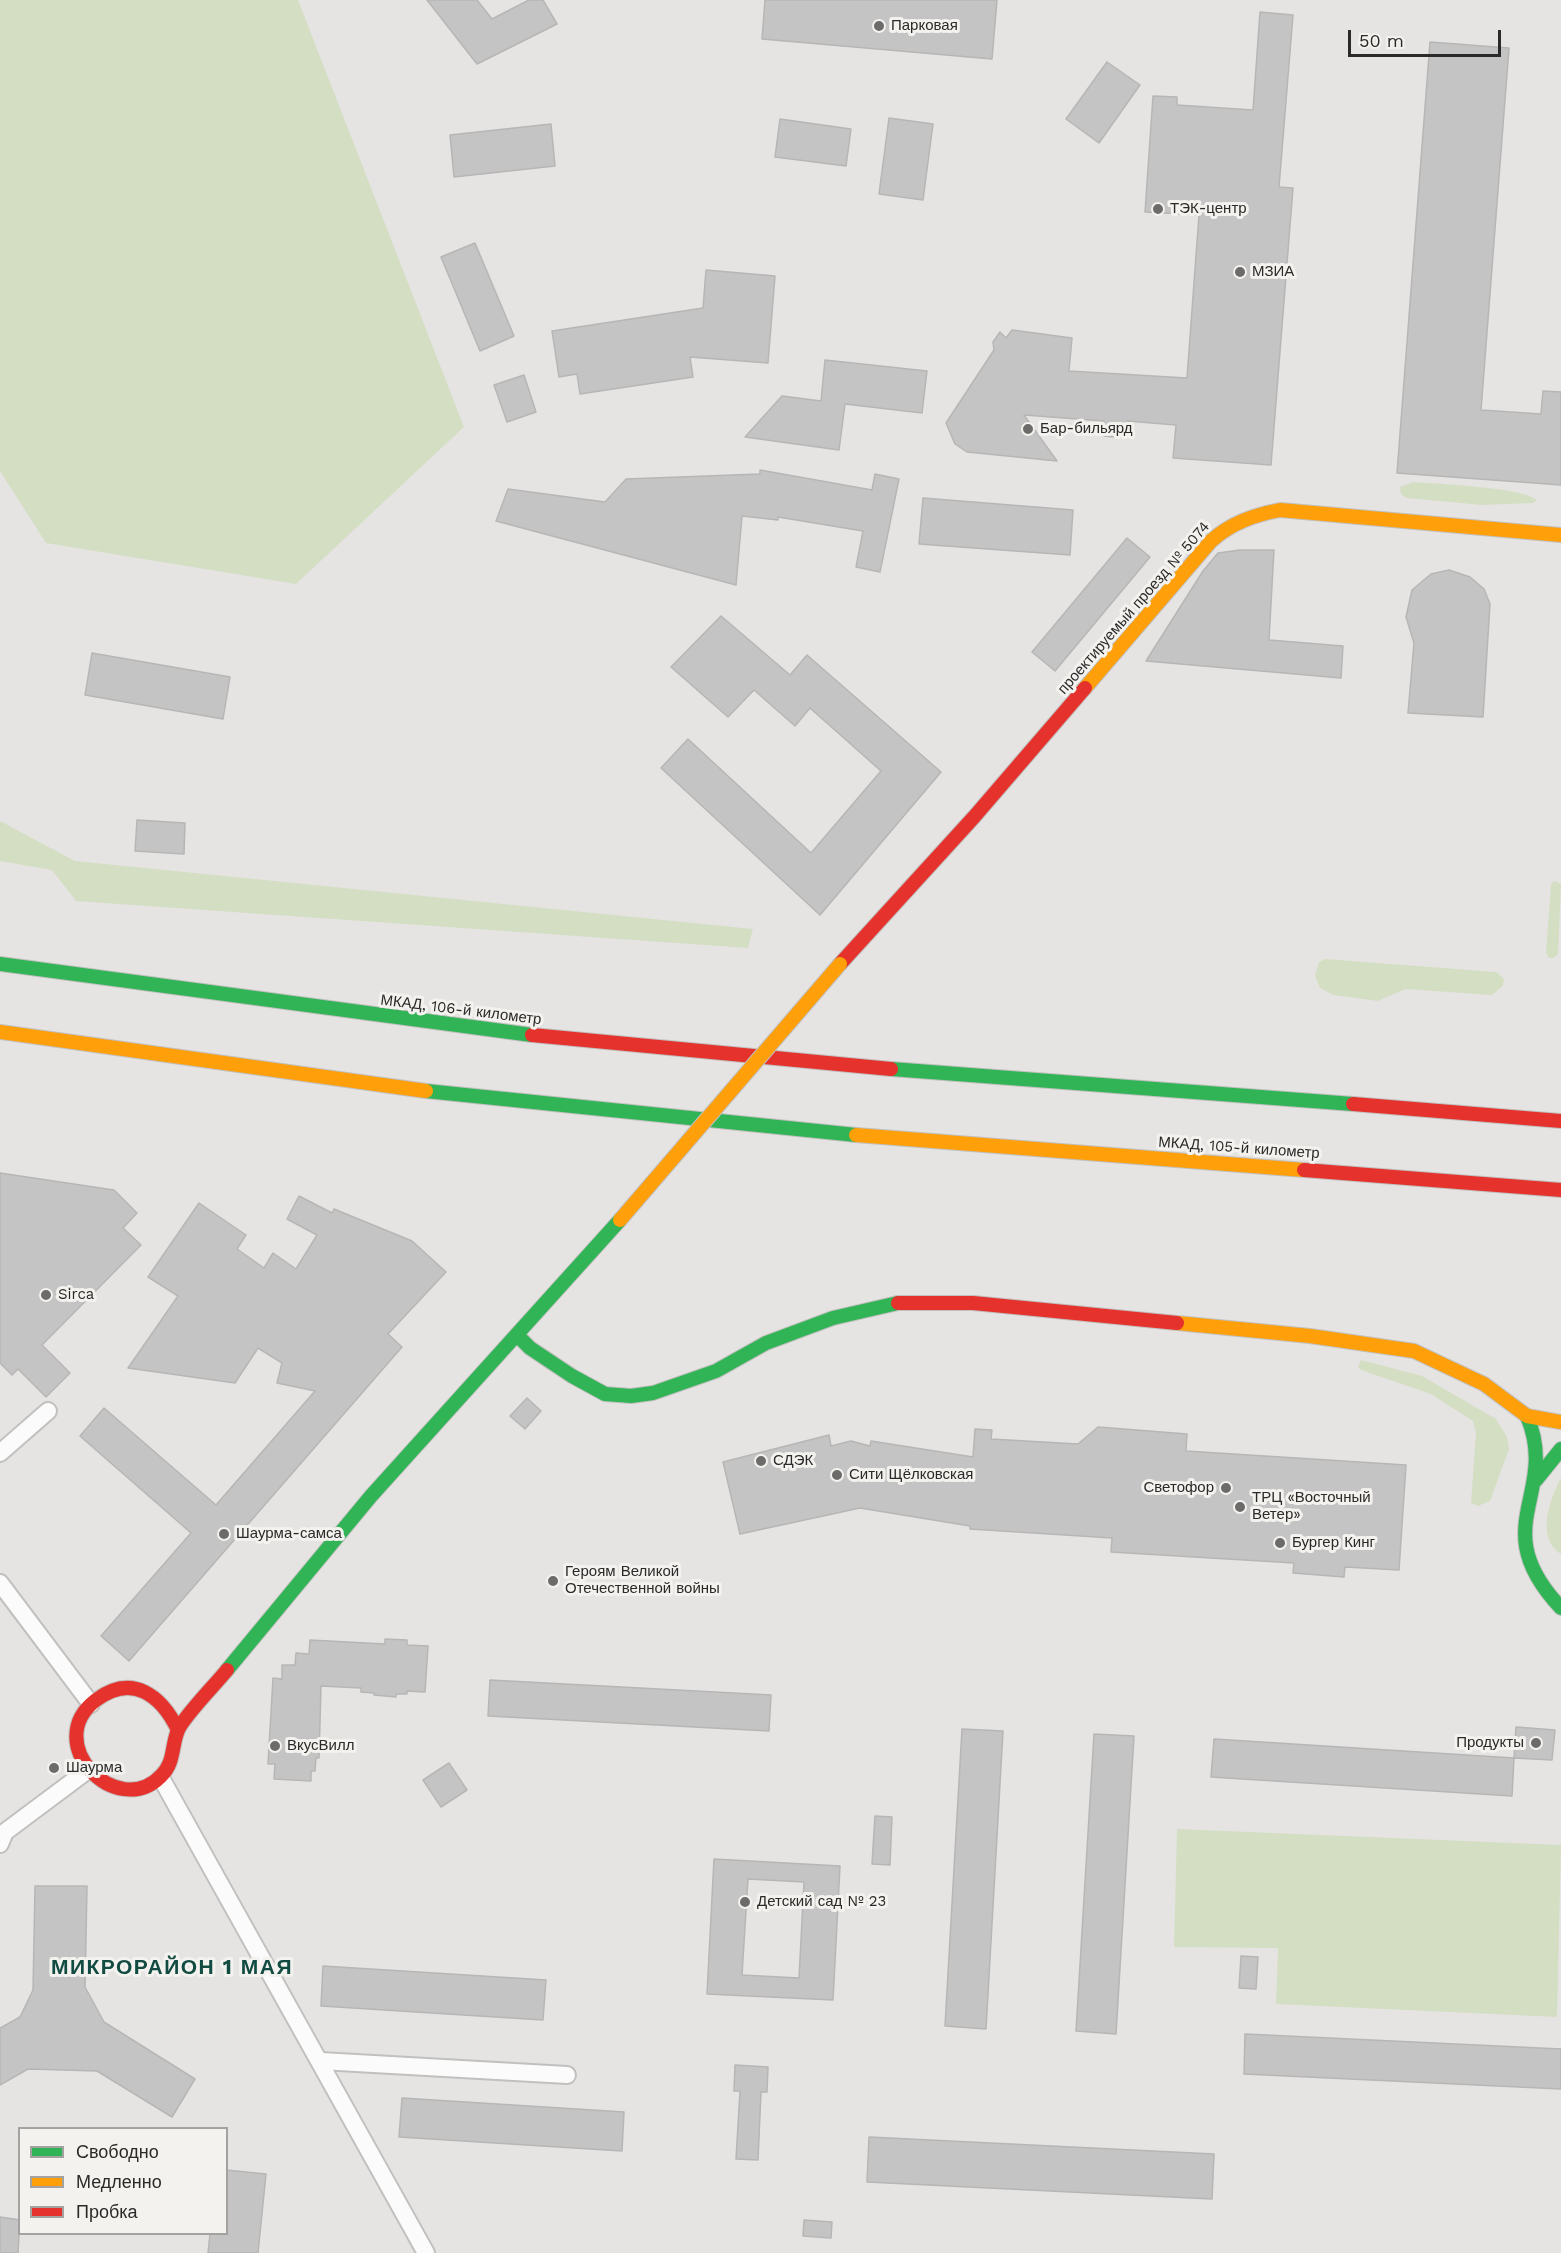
<!DOCTYPE html>
<meta charset="utf-8">
<style>
body{margin:0}
#map{position:relative;width:1561px;height:2253px;overflow:hidden;background:#e5e4e3;font-family:"Work Sans",sans-serif}
canvas{display:block}
.legend{position:absolute;left:18px;top:2127px;width:210px;height:108px;box-sizing:border-box;background:#f3f2ef;border:2px solid #a3a2a0;margin:0;padding:8px 10px;list-style:none;font-size:18px;color:#2b2a29}
.legend li{display:flex;align-items:center;gap:12px;height:30px}
.legend b{width:30px;border:2px solid #a3a2a0}
.scale{position:absolute;left:1348px;top:30px;width:153px;height:27px;box-sizing:border-box;border:3px solid #2b2a29;border-top:0;padding-left:8px;font-size:18px;line-height:21px;white-space:nowrap;color:#2b2a29;-webkit-text-stroke:4px #f3f2ef;paint-order:stroke}
</style>
<div id="map">
<canvas width="1561" height="2253"></canvas>
<ul class="legend">
<li><b style="height:8px;background:#30b455"></b>Свободно</li>
<li><b style="height:8px;background:#ff9f0a"></b>Медленно</li>
<li><b style="height:8px;background:#e5322d"></b>Пробка</li>
</ul>
<div class="scale">50 m</div>
</div>
<script>
const ctx = document.querySelector('canvas').getContext('2d');
ctx.lineJoin = 'round';
function paint(path, color) { ctx.fillStyle = color; ctx.fill(path, 'evenodd'); }
function stroke(path, color, width, dash) { ctx.strokeStyle = color; ctx.lineWidth = width; ctx.lineCap = dash ? 'butt' : 'round'; ctx.setLineDash(dash || []); ctx.stroke(path); }
function drawText(font, color, halo, rows, align = 'center') {
  ctx.font = font + ' "Work Sans",sans-serif'; ctx.lineWidth = 6; ctx.setLineDash([]); ctx.textBaseline = 'middle'; ctx.strokeStyle = halo; ctx.fillStyle = color; for (const [text, x, y, turn = 0] of rows) {
    ctx.save(); ctx.translate(x, y); ctx.rotate((+turn || 0) * Math.PI / 180); ctx.textAlign = isNaN(turn) ? turn : align; if (halo) ctx.strokeText(text, 0, 0); ctx.fillText(text, 0, 0); ctx.restore();
  }
}
const green = new Path2D(`
 M0,0H298L464,427L296,584L46,543L0,471Z
 M1413,482C1438,484 1521,487 1537,500L1533,503L1482,505L1406,498L1401,494L1400,487Z
 M0,821L75,861L753,929L748,948L76,901L52,870L0,861Z
 M1554,881L1561,884L1558,954L1554,958H1549L1546,953L1551,885Z
 M1325,959L1496,972L1504,979L1503,986L1492,995L1405,989L1378,1001L1333,995L1320,988L1315,976L1319,962Z
 M1361,1360L1422,1376L1496,1419L1507,1437L1509,1449L1490,1501L1478,1506L1471,1503L1476,1433L1473,1421L1431,1394L1361,1370L1358,1367Z
 M1561,1478V1554C1536,1539 1549,1500 1561,1478Z
 M1177,1829L1561,1845L1557,2017L1276,2004L1278,1948L1174,1947Z`);
const building = new Path2D(`
 M427,0H477L492,19L529,0H543L557,24L477,64Z
 M765,0H997L992,59L762,39Z
 M1260,12L1293,15L1279,187L1293,188L1271,465L1173,458L1176,425L1127,421L1126,437H1114L1104,436V421L1024,415L1057,461L967,452L955,444L946,423L994,350L993,342L1000,332L1006,338L1012,330L1072,338L1069,371L1187,378L1199,215L1145,212L1153,96L1177,97V105L1253,110Z
 M1430,42L1509,48L1481,410L1541,414L1543,391L1561,392V485L1397,473Z
 M1107,62L1140,85L1099,143L1066,119Z
 M889,118L933,124L923,200L879,194Z
 M780,119L851,129L846,166L775,157Z
 M551,124L555,166L454,177L450,135Z
 M475,243L514,336L480,351L441,257Z
 M706,270L775,276L768,363L690,357L693,377L580,394L577,374L559,377L552,331L703,308Z
 M825,360L927,371L922,413L845,404L839,450L745,437L782,396L821,401Z
 M524,375L536,412L507,422L494,385Z
 M760,470L872,490L875,474L899,479L880,572L856,567L863,531L778,517V520L742,516L736,585L496,521L508,489L605,502L626,479L760,474Z
 M923,498L1073,510L1070,555L919,544Z
 M1127,538L1150,557L1055,671L1032,652Z
 M1240,550H1274L1269,640L1343,646L1341,678L1146,661L1203,571L1218,553Z
 M1449,570L1470,577L1484,589L1490,604L1483,717L1408,713L1414,643L1406,617L1412,590L1431,574Z
 M721,616L790,675L807,655L941,772L820,915L661,768L688,739L811,853L881,771L810,708L795,726L754,690L728,717L671,667Z
 M92,653L230,677L223,719L85,695Z
 M137,820L185,823L184,854L135,851Z
 M0,1173L114,1190L137,1213L123,1228L141,1245L42,1345L70,1373L46,1397L18,1369L12,1375L0,1363Z
 M299,1196L332,1213L334,1209L412,1241L446,1272L388,1334L402,1347L129,1661L101,1636L191,1533L80,1436L104,1408L216,1505L315,1391L277,1383L282,1363L258,1348L235,1383L128,1368L178,1296L148,1277L199,1203L246,1235L237,1249L264,1268L273,1253L296,1269L317,1235L287,1219Z
 M527,1398L541,1411L525,1429L510,1416Z
 M1098,1427L1187,1434L1186,1451L1406,1465L1399,1570L1345,1567L1344,1577L1293,1573L1294,1563L1111,1552L1112,1538L970,1529V1526L860,1508L740,1534L723,1462L829,1435L831,1446L851,1441L870,1446L871,1441L973,1457L975,1429L992,1430L991,1439L1078,1444Z
 M385,1639L407,1640V1645L428,1646L425,1692L407,1691V1694H396V1697L374,1695V1693L361,1692V1688L321,1686L319,1758H316L315,1771H311V1781L274,1779L275,1764H268L273,1678L282,1679V1665H295L296,1653L309,1654L310,1640L385,1644Z
 M490,1680L771,1695L769,1731L488,1716Z
 M1516,1727L1555,1730L1552,1760L1514,1758Z
 M962,1729L1003,1731L986,2029L945,2026Z
 M1094,1734L1134,1736L1116,2034L1076,2031Z
 M1214,1739L1514,1758L1512,1796L1211,1777Z
 M449,1763L467,1790L441,1807L423,1780Z
 M875,1816L892,1817L890,1865L872,1864Z
 M714,1859L840,1866L833,2000L707,1994ZM748,1879L804,1882L799,1978L742,1975Z
 M35,1886H87L85,1987L104,2022L195,2079L172,2117L97,2071L28,2069L0,2085V2028L20,2017L33,1990Z
 M1241,1956L1258,1957L1256,1989L1239,1988Z
 M323,1966L546,1980L543,2020L321,2006Z
 M1245,2034L1561,2049V2089L1244,2074Z
 M735,2065L768,2067L767,2092H761L758,2160L736,2159L740,2091H734Z
 M402,2098L624,2112L622,2151L399,2137Z
 M869,2137L1214,2154L1212,2199L867,2182Z
 M226,2170L266,2174L258,2253H208L210,2234H226Z
 M0,2217L20,2220L18,2253H0Z
 M804,2220L832,2222L831,2238L803,2236Z`);
const street = new Path2D(`
 M0,1453L48,1411
 M0,1583L91,1704
 M161,1778L426,2253
 M0,1844L5,1832L88,1770
 M321,2061L567,2075`);
const fast = new Path2D(`
 M0,964L532,1035
 M891,1069L1353,1104
 M426,1091L856,1135
 M518,1336L530,1348L572,1376L605,1394L631,1396L653,1393L716,1371L766,1343L833,1318L898,1303
 M1527,1416C1560,1495 1484,1526 1561,1608
 M1536,1480L1561,1449
 M227,1670L371,1496L620,1220`);
const slow = new Path2D(`
 M1085,688L1211,541C1231,523 1254,515 1280,510L1561,535
 M0,1032L426,1091
 M856,1135L1304,1170
 M1177,1323L1310,1336L1414,1351L1484,1384L1527,1416L1561,1422`);
const jam = new Path2D(`
 M840,964L974,817L1085,688
 M532,1035L891,1069
 M1353,1104L1561,1121
 M1304,1170L1561,1190
 M898,1303H973L1177,1323
 M178,1730C161,1695 132,1673 96,1700C40,1743 117,1821 161,1776C175,1762 171,1747 178,1730C185,1715 215,1685 227,1670`);
const slowBridge = new Path2D(`
 M620,1220L840,964`);
const markers = [
 [879,26,6,"#6c6b6a"],
 [1158,209,6,"#6c6b6a"],
 [1240,272,6,"#6c6b6a"],
 [1028,429,6,"#6c6b6a"],
 [46,1295,6,"#6c6b6a"],
 [761,1461,6,"#6c6b6a"],
 [837,1475,6,"#6c6b6a"],
 [1226,1488,6,"#6c6b6a"],
 [1240,1507,6,"#6c6b6a"],
 [224,1534,6,"#6c6b6a"],
 [1280,1543,6,"#6c6b6a"],
 [553,1581,6,"#6c6b6a"],
 [1536,1743,6,"#6c6b6a"],
 [275,1746,6,"#6c6b6a"],
 [54,1768,6,"#6c6b6a"],
 [745,1902,6,"#6c6b6a"]
];
const poiNames = [
 ["Парковая",891,26],
 ["ТЭК-центр",1170,209],
 ["МЗИА",1252,272],
 ["Бар-бильярд",1040,429],
 ["Sirca",58,1295],
 ["СДЭК",773,1461],
 ["Сити Щёлковская",849,1475],
 ["Светофор",1214,1488,"right"],
 ["ТРЦ «Восточный",1252,1498],
 ["Ветер»",1252,1515],
 ["Шаурма-самса",236,1534],
 ["Бургер Кинг",1292,1543],
 ["Героям Великой",565,1572],
 ["Отечественной войны",565,1589],
 ["Продукты",1524,1743,"right"],
 ["ВкусВилл",287,1746],
 ["Шаурма",66,1768],
 ["Детский сад № 23",757,1902]
];
const streetNames = [
 ["проектируемый проезд № 5074",1134,608,-49],
 ["МКАД, 106-й километр",461,1010,7],
 ["МКАД, 105-й километр",1239,1148,4]
];
const districtNames = [
 ["МИКРОРАЙОН 1 МАЯ",172,1968]
];
paint(green, '#d4dec3');
paint(building, '#c5c4c4');
stroke(building, '#b7b6b5', 1.5);
stroke(street, '#c1c0bf', 20);
stroke(fast, '#c1c0bf', 16);
stroke(slow, '#c1c0bf', 16);
stroke(jam, '#c1c0bf', 16);
stroke(street, '#fbfbfb', 16);
stroke(fast, '#30b455', 14);
stroke(slow, '#ff9f0a', 14);
stroke(jam, '#e5322d', 14);
stroke(slowBridge, '#c1c0bf', 16, []);
stroke(slowBridge, '#ff9f0a', 14);
for (const [x, y, r, color] of markers) { const dot = new Path2D(); dot.arc(x, y, r, 0, 2 * Math.PI); ctx.fillStyle = color; ctx.fill(dot); stroke(dot, '#f3f2ef', 2); }
drawText('15px', '#2b2a29', '#f3f2ef', poiNames, 'left');
drawText('15px', '#2b2a29', '#f3f2ef', streetNames);
ctx.letterSpacing = '1.5px';
drawText('bold 21px', '#124b41', '#f3f2ef', districtNames);
ctx.letterSpacing = '0px';
</script>
